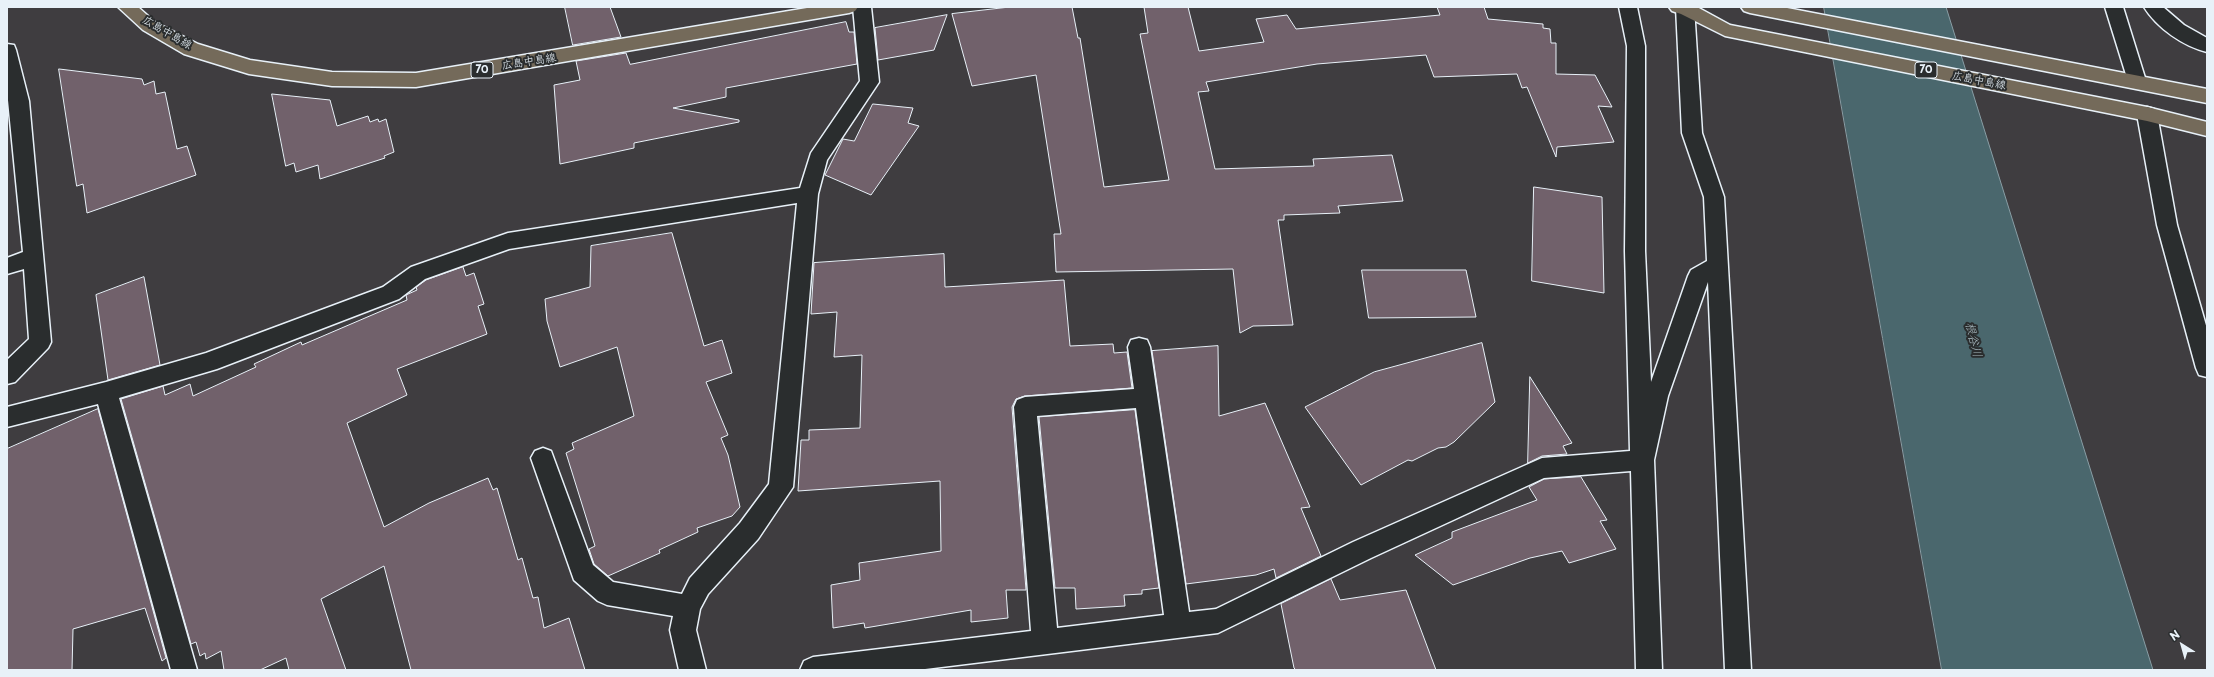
<!DOCTYPE html>
<meta charset="utf-8">
<style>
body{margin:0}
#map{position:relative;width:2214px;height:677px;overflow:hidden;background:#3f3d40;font-family:"Playpen Sans",sans-serif}
canvas{display:block}
.frame{position:absolute;inset:0;border:8px solid #e8f1f8;pointer-events:none}
.north{position:absolute;left:2162px;top:625px;width:40px;height:40px;-webkit-text-stroke:3px #2a2d2e;paint-order:stroke;rotate:323deg;font-size:11px;font-weight:700;line-height:16px;text-align:center;color:#e8f1f8}
.north::after{content:'';display:block;margin:auto;width:14px;height:18px;background:#e8f1f8;clip-path:polygon(50% 0,100% 100%,50% 72%,0 100%)}
</style>
<div id="map">
<canvas width="2214" height="677"></canvas>
<div class="frame"></div>
<div class="north">N</div>
</div>
<script>
const ctx = document.querySelector('canvas').getContext('2d');
ctx.lineJoin = 'round';
function paint(path, color) { ctx.fillStyle = color; ctx.fill(path, 'evenodd'); }
function stroke(path, color, width, dash) { ctx.strokeStyle = color; ctx.lineWidth = width; ctx.lineCap = dash ? 'butt' : 'round'; ctx.setLineDash(dash || []); ctx.stroke(path); }
function drawText(font, color, halo, rows, align = 'center') {
  ctx.font = font + ' "Playpen Sans","Klee One",sans-serif'; ctx.lineWidth = 4; ctx.setLineDash([]); ctx.textBaseline = 'middle'; ctx.strokeStyle = halo; ctx.fillStyle = color; for (const [text, x, y, turn = 0] of rows) {
    ctx.save(); ctx.translate(x, y); ctx.rotate((+turn || 0) * Math.PI / 180); ctx.textAlign = isNaN(turn) ? turn : align; if (halo) ctx.strokeText(text, 0, 0); ctx.fillText(text, 0, 0); ctx.restore();
  }
}
const water = new Path2D(`
 M1824,7H1946L2153,670H1942Z`);
const building = new Path2D(`
 M565,7H610L621,37L573,45Z
 M1010,7H1072L1078,38H1080L1104,187L1169,180L1140,34L1148,33L1144,7H1188L1199,51L1264,42L1256,19L1287,15L1296,29L1440,15L1437,7H1484L1488,19L1543,24V28L1550,29L1551,43H1556V74L1595,75L1612,107L1598,106L1614,142L1557,147L1556,157L1527,87L1522,88L1517,74L1434,77L1426,55L1317,64L1206,82L1209,91L1198,92L1215,169L1314,166L1313,159L1392,155L1403,201L1338,206L1340,213L1284,215V220H1278L1293,325L1253,326L1240,333L1233,269L1056,272L1054,234H1061L1036,75L972,86L952,14Z
 M947,15L934,50L878,60L875,28Z
 M846,22L849,32H854L857,64L726,88V97L673,108L739,120V122L634,143V148L560,164L554,85L580,80L576,61L626,53L630,64Z
 M59,69L142,79L144,85L154,81L156,94L165,92L177,149L187,146L196,175L87,213L83,184L77,186Z
 M272,94L330,100L337,126L368,116L370,122L378,119L379,122L386,119L394,152L384,156L385,158L320,179L318,165L296,172L294,163L286,166Z
 M873,104L913,108L908,123L919,126L871,195L825,175L843,139L854,141Z
 M1534,187L1602,197L1604,293L1532,281Z
 M672,233L704,346L722,340L732,373L706,382L728,435L721,438L728,455L740,507L732,516L697,528L698,532L659,550L660,553L608,576L594,564L589,549L595,546L566,453L574,449L572,443L634,416L617,347L560,367L547,321L545,299L590,287L591,246Z
 M944,254L945,287L1064,280L1070,346L1113,344L1114,353L1127,352L1132,388L1025,396L1016,399L1012,407L1026,590H1006L1008,618L971,622V610L865,628L864,623L833,628L831,585L860,580L859,563L941,551L940,481L798,491L801,440H809V430L860,428L862,355L834,357L837,312L811,314L814,263Z
 M463,267L466,276L474,273L484,304L478,306L487,334L397,369L407,395L347,423L384,527L429,503L488,478L493,490L497,488L518,560L522,558L533,598L538,597L544,628L569,618L585,670H411L384,566L321,599L346,670H289L286,658L260,670H224L221,651L206,659L205,653L200,656L196,642L191,644L121,399L163,386L165,395L190,384L193,396L256,367L254,364L301,342L302,345L407,300L406,295L417,290L416,287L426,280Z
 M1362,270H1466L1476,317L1369,318Z
 M144,277L160,365L108,380L96,295Z
 M1482,343L1495,402L1454,442L1446,447L1438,448L1412,461L1408,460L1361,485L1305,407L1374,372Z
 M1218,346L1219,416L1265,403L1310,507L1301,508L1321,556L1276,578L1274,569L1256,575L1186,584L1152,351Z
 M1530,377L1572,443L1563,446L1567,454L1542,456L1528,463Z
 M98,409L166,658L162,661L145,608L73,629L72,670H7V449Z
 M1135,410L1159,588L1142,590V594L1124,595L1125,606L1076,609L1075,588H1055L1039,417Z
 M1581,477L1607,520L1600,521L1616,549L1569,563L1562,551L1530,558L1453,585L1415,555L1452,538V532L1537,500L1529,487L1544,479Z
 M1331,579L1340,600L1406,590L1436,670H1296L1294,668L1281,604Z`);
const minor = new Path2D(`
 M853,7H871L879,82L827,160L818,194L793,487L758,539L708,594L700,609L696,630L706,670H679L670,630L673,616L607,605L598,601L574,580L531,458L535,451L543,448L551,451L593,565L613,582L682,594L690,578L740,523L769,484L797,203L509,249L425,279L399,299L217,369L119,398L197,670H171L98,404L7,427V407L106,382L206,353L383,287L411,267L508,233L800,188L811,153L860,81Z
 M1619,7H1637L1645,46V251L1651,382L1688,276L1691,270L1707,261L1704,197L1682,133L1676,7H1694L1702,133L1724,197L1751,670H1725L1708,282L1668,396L1654,460L1662,670H1636L1631,471L1544,478L1371,558L1218,633L917,670H800L804,661L813,657L1031,631L1014,407L1017,400L1025,397L1134,389L1128,347L1131,340L1139,338L1147,340L1150,347L1189,612L1216,609L1353,542L1542,458L1630,451L1625,251L1627,46ZM1136,408L1164,615L1057,628L1037,416Z
 M2105,7H2123L2146,81L2144,86L2137,88L2130,86L2128,81Z
 M2144,7H2163L2184,25L2207,38V52C2183,46 2157,28 2144,7Z
 M7,44L14,45L16,50L29,101L51,342L48,348L15,382L7,384V360L29,339L24,269L7,274V258L23,252L7,90Z
 M2147,107L2154,109L2157,114L2177,225L2207,329V377L2199,375L2196,368L2157,225L2137,114L2140,109Z`);
const major = new Path2D(`
 M118,7H138L155,22L198,44L250,60L332,72L416,73L813,7H858L855,11L849,13L416,87L332,86L249,74L184,54L143,30Z
 M1669,7H1697L1730,25L2147,107L2207,122V136L2147,121L1725,36L1681,14L1672,11Z
 M1741,7H1782L2207,89V103L1750,13L1744,11Z`);
const shields = [
 [482,70,22],
 [1926,70,22]
];
const shieldNames = [
 ["70",482,70],
 ["70",1926,70]
];
const streetNames = [
 ["広島中島線",167,33,30],
 ["広島中島線",529,62,-9],
 ["広島中島線",1979,81,11]
];
const waterNames = [
 ["根谷川",1973,340,76]
];
paint(water, '#4a676d');
stroke(water, '#899ea5', 1);
paint(building, '#71616b');
stroke(building, '#e8f1f8', 1);
stroke(minor, '#e8f1f8', 3);
stroke(major, '#e8f1f8', 3);
paint(minor, '#2a2d2e');
paint(major, '#746a5a');
for (const [x, y, w] of shields) { const box = new Path2D(); box.roundRect(x - w / 2, y - 8, w, 16, 3); ctx.fillStyle = '#2a2d2e'; ctx.fill(box); stroke(box, '#e8f1f8', 1); }
drawText('bold 10px', '#e8f1f8', null, shieldNames);
drawText('11px', '#e8f1f8', '#2a2d2e', streetNames);
drawText('italic 12px', '#a9bac0', '#2a2d2e', waterNames);
</script>
